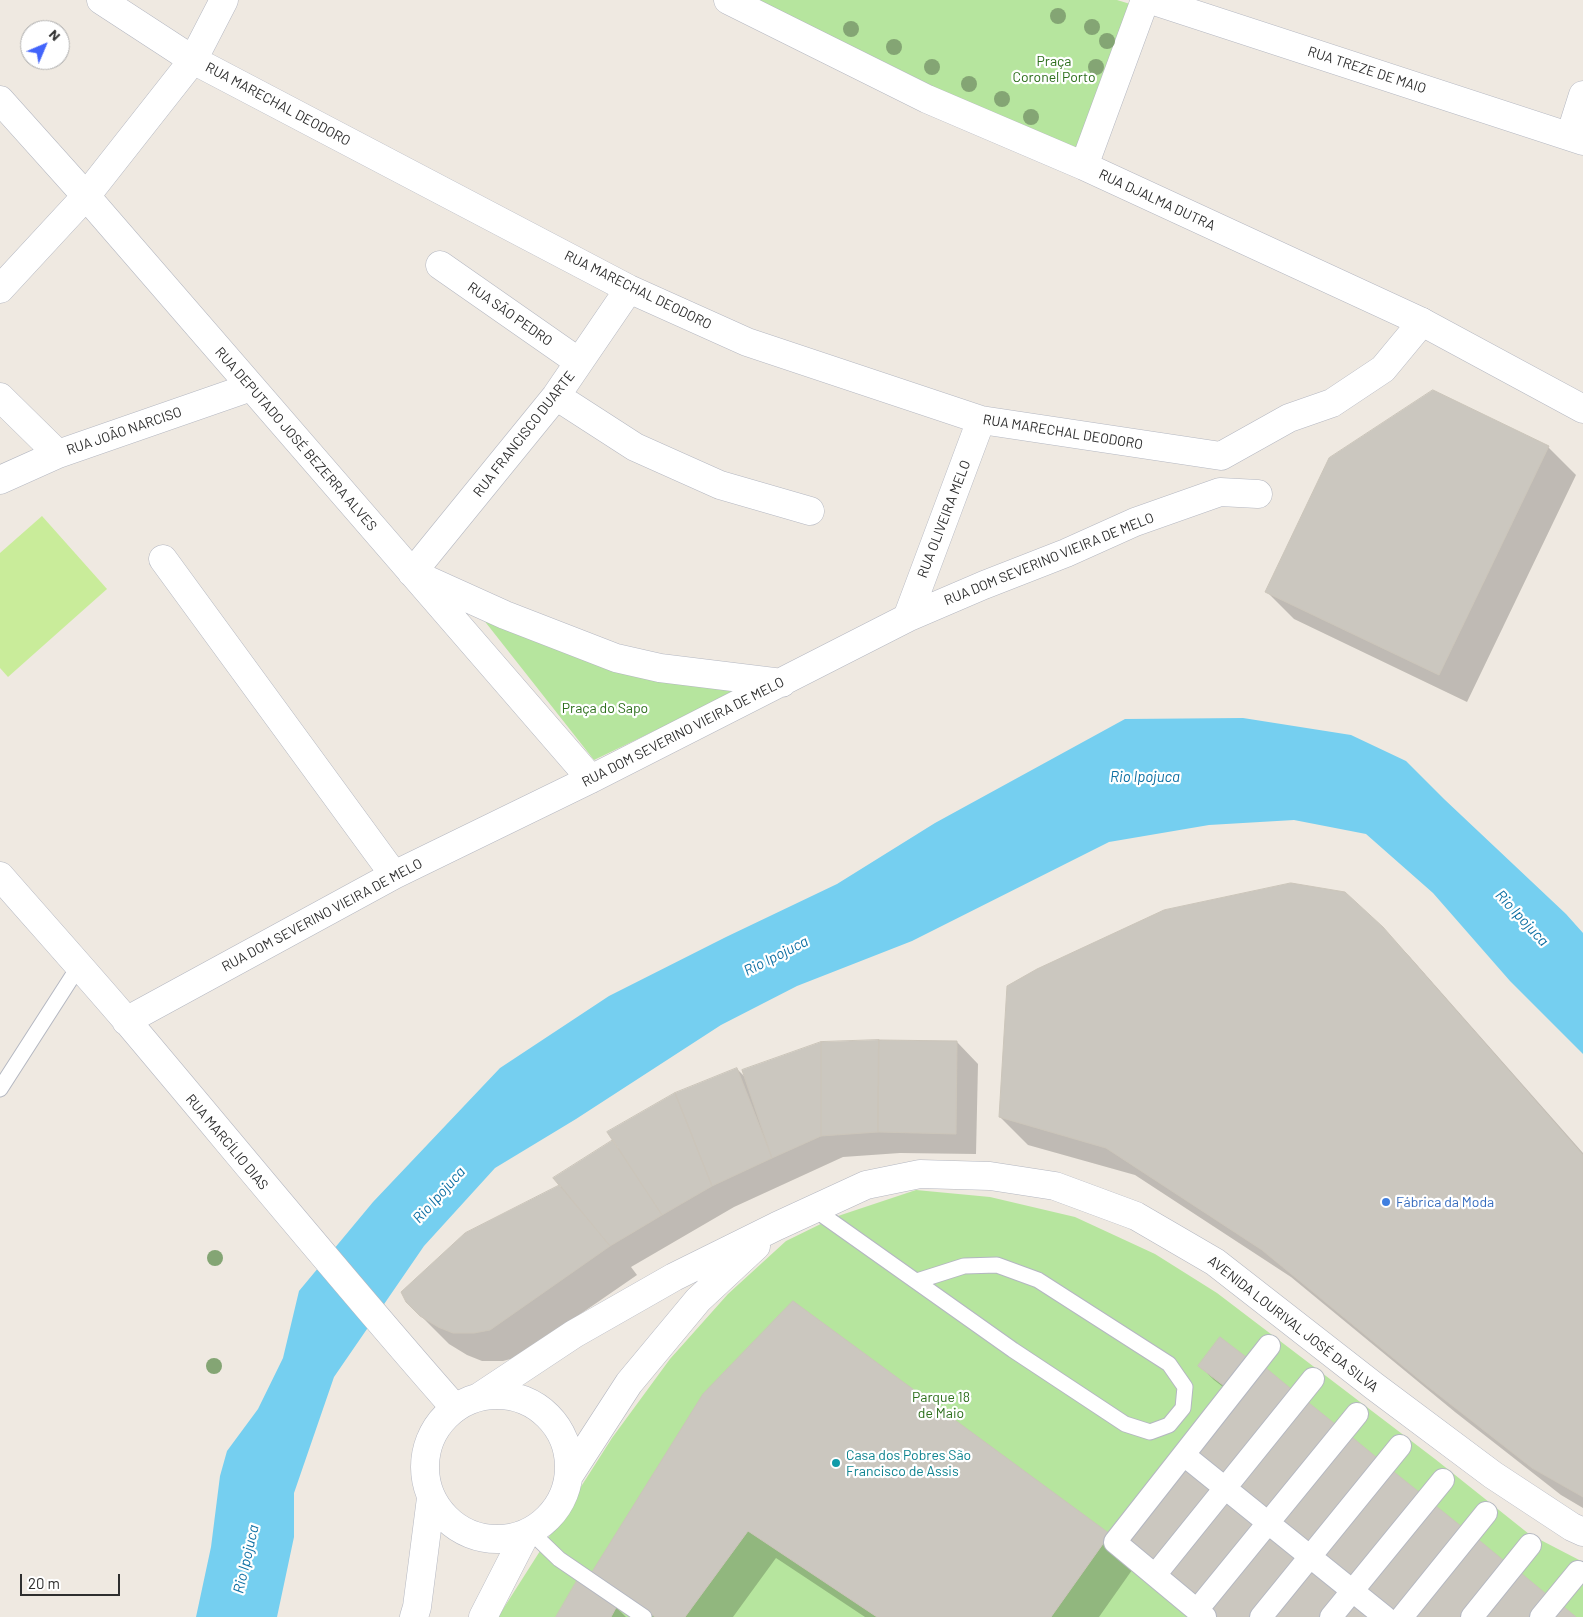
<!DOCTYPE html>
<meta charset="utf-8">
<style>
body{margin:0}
#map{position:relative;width:1583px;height:1617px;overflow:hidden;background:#efe9e1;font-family:Barlow,sans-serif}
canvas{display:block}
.north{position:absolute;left:20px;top:20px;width:50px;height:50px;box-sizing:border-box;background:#fff;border:1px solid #ababab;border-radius:50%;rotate:45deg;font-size:14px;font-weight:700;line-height:20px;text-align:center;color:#2e2e2e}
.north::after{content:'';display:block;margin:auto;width:18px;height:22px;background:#4264fb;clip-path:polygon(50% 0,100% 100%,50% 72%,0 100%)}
.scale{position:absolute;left:20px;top:1574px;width:100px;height:22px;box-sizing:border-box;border:2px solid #2e2e2e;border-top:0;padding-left:6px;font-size:15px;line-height:18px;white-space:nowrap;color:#2e2e2e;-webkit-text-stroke:4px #fff;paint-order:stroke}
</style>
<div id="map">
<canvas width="1583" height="1617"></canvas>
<div class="north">N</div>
<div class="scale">20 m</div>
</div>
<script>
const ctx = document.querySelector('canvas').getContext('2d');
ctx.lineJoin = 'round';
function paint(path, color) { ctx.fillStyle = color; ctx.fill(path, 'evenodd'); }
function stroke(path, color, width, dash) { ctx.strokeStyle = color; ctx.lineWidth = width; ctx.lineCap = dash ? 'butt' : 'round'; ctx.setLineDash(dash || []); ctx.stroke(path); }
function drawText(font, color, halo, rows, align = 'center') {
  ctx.font = font + ' Barlow,sans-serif'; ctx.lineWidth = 4.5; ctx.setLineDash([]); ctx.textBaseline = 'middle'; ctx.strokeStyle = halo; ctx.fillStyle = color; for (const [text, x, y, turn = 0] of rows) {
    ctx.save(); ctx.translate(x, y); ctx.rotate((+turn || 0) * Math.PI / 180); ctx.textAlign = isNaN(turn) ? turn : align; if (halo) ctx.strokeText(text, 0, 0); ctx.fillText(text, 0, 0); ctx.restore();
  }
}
const green = new Path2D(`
 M751,0H1117L1150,10L1092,161L933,91Z
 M468,600L750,685L594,760Z
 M916,1190L990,1197L1075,1217L1155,1254L1217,1293L1435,1459L1529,1534L1583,1562V1617H498L612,1438L670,1359L728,1294L786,1241L835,1217Z`);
const pitch = new Path2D(`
 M42,516L107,589L8,677L0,668V553Z`);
const water = new Path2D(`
 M1243,718L1351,735L1406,761L1444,799L1566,914L1583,933V1054L1510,981L1433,893L1366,834L1294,820L1209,825L1109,842L912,941L797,986L721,1025L576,1119L495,1168L424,1246L334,1377L294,1493V1537L277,1617H196L211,1547L220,1476L227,1451L258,1409L283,1358L299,1291L373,1202L500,1068L609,996L726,937L837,884L935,823L1125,719Z`);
const shadow = new Path2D(`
 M1548,447L1576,475L1467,702L1294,619L1266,591Z
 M1382,928L1410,957L1583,1153V1508L1561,1495L1455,1412L1291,1277L1135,1175L1028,1145L1000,1117Z
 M957,1042L978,1064L976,1154L900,1153L843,1157L734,1207L631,1267L637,1275L518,1357L503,1361H482L467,1355L449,1344L421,1316L561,1186L737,1069L745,1077Z
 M793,1303L1137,1563L1099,1617H865L776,1558L733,1617H646L622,1600L594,1572Z
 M1200,1366L1574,1617L1236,1397L1214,1380Z
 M579,1581L616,1607L626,1617H558Z`);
const building = new Path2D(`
 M1433,390L1549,446L1439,675L1265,592L1329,458Z
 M1291,883L1345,892L1383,927L1583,1155V1497L1532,1468L1426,1385L1262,1250L1106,1148L999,1117L1007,986L1037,969L1164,910Z
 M879,1040L957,1041L956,1134L878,1132Z
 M879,1040L878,1132L821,1136V1042Z
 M821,1042V1136L772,1158L742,1070Z
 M737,1068L772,1158L712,1186L675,1093Z
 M675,1093L712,1186L662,1215L607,1132Z
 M613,1140L662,1215L610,1246L553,1178Z
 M560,1185L610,1246L490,1330L474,1333H453L438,1327L420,1316L406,1302L401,1292L465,1233Z
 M793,1301L1110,1534L1051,1617H877L748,1531L685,1617H655L592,1572L703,1394Z
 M1220,1337L1250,1360L1228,1389L1198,1366Z
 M1261,1364L1296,1393L1226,1481L1190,1453Z
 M1304,1399L1340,1428L1269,1516L1233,1487Z
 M1347,1433L1382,1462L1311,1550L1276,1521Z
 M1184,1460L1220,1488L1154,1570L1119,1542Z
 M1389,1468L1424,1496L1353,1584L1318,1556Z
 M1227,1494L1263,1523L1196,1604L1161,1575Z
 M1431,1502L1467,1531L1397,1617L1360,1590Z
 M1268,1530L1304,1559L1255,1617H1209L1201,1611Z
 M1474,1536L1509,1565L1467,1617H1408Z
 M1311,1564L1346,1593L1326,1617H1267Z
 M1516,1569L1551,1598L1536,1617H1478Z
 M578,1579L617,1606L611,1617H556Z
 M1356,1597L1380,1617H1340Z
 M1558,1602L1576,1617H1546Z`);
const service = new Path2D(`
 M0,1089L79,966
 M814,1209L1013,1350L1125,1424L1150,1432L1169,1425L1183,1408L1185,1387L1169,1364L1038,1280L997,1265L964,1266L917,1281
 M531,1532L559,1559L644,1617`);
const pedestrian = new Path2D(`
 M1184,1455L1385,1617
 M1155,1575L1313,1379
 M1197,1610L1357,1414
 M1205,1617L1115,1542L1269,1346
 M1261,1617L1400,1446
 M1331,1617L1443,1480
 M1402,1617L1486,1513
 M1472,1617L1530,1545
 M1541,1617L1578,1572`);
const minor = new Path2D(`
 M101,0L193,60L629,289L747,342L981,420L1221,456L1289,418L1332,403L1383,369L1422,322
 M0,100L86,196L591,779
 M1570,136L1583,95
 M440,265L579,362
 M0,289L86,196L193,60L224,0
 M629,289L556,396L412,573L505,615L616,658L660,668L782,683
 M556,396L635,447L720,485L810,511
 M0,397L58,454
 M0,480L58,454L251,387
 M163,559L394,875
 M907,618L981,420
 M0,876C42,924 85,972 127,1021C236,1150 343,1281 455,1408
 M126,1021L394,875L591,779L907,618L984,585L1066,553L1135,522L1220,492L1258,494`);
const tertiary = new Path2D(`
 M425 1467a72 72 0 1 1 144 0a72 72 0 1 1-144 0Z
 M479,1397L574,1334L674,1277L777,1226L866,1185L920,1174L990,1176L1055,1186L1136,1216L1215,1262L1374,1386L1493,1475L1572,1527L1583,1532
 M570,1474L629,1383L698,1300L756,1246
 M414,1617L417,1607L431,1498
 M483,1617L525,1535`);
const secondary = new Path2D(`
 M728,0L927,99L1084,166L1422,322L1583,409
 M1151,0L1583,141
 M1084,166L1145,0`);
const trees = [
 [1058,16],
 [1092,27],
 [851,29],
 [1107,41],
 [894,47],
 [932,67],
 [1096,67],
 [969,84],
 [1002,99],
 [1031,117],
 [215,1258],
 [214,1366]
];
const markers = [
 [1386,1202,5,"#3f7fe0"],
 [836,1463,5,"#0f9aa8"]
];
const parkNames = [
 ["Praça",1054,61],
 ["Coronel Porto",1054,77],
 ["Praça do Sapo",605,708],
 ["Parque 18",941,1397],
 ["de Maio",941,1413]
];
const streetNames = [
 ["RUA TREZE DE MAIO",1367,70,18],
 ["RUA MARECHAL DEODORO",278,104,28],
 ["RUA DJALMA DUTRA",1157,200,25],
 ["RUA MARECHAL DEODORO",638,290,26],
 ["RUA SÃO PEDRO",510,314,35],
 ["RUA JOÃO NARCISO",124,431,-19],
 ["RUA MARECHAL DEODORO",1063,432,9],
 ["RUA FRANCISCO DUARTE",524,434,-52],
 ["RUA DEPUTADO JOSÉ BEZERRA ALVES",296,439,49],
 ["RUA OLIVEIRA MELO",944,519,-69],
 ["RUA DOM SEVERINO VIEIRA DE MELO",1049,559,-22],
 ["RUA DOM SEVERINO VIEIRA DE MELO",683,732,-27],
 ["RUA DOM SEVERINO VIEIRA DE MELO",322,915,-28],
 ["RUA MARCÍLIO DIAS",227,1142,50],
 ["AVENIDA LOURIVAL JOSÉ DA SILVA",1293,1324,38]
];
const shopNames = [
 ["Fábrica da Moda",1396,1202]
];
const cultureNames = [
 ["Casa dos Pobres São",846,1455],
 ["Francisco de Assis",846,1471]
];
const waterNames = [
 ["Rio Ipojuca",1145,777],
 ["Rio Ipojuca",1522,918,47],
 ["Rio Ipojuca",776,956,-27],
 ["Rio Ipojuca",439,1195,-48],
 ["Rio Ipojuca",246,1559,-77]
];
paint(green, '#b6e59e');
paint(pitch, '#c9ec9a');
paint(water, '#75cff0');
paint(shadow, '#0003');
paint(building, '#cbc7bf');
stroke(building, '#cbc5ba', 1);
stroke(service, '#b4b7c1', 17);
stroke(pedestrian, '#b4b7c1', 24);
stroke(minor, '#b4b7c1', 29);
stroke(tertiary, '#b4b7c1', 29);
stroke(secondary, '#b4b7c1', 29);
stroke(service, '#fff', 15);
stroke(pedestrian, '#fff', 22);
stroke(minor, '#fff', 28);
stroke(tertiary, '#fff', 28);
stroke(secondary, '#fff', 28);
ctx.fillStyle = '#84a574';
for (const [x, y] of trees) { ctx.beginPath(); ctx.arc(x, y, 8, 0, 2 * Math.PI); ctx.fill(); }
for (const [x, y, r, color] of markers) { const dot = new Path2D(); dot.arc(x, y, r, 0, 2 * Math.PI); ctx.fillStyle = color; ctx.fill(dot); stroke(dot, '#fff', 2); }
drawText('14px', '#2c6e1b', '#fff', parkNames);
drawText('14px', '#2e2e2e', '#fff', streetNames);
drawText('14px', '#366cbe', '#fff', shopNames, 'left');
drawText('14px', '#0d838f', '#fff', cultureNames, 'left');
drawText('italic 15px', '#0d6fa3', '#fff', waterNames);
</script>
